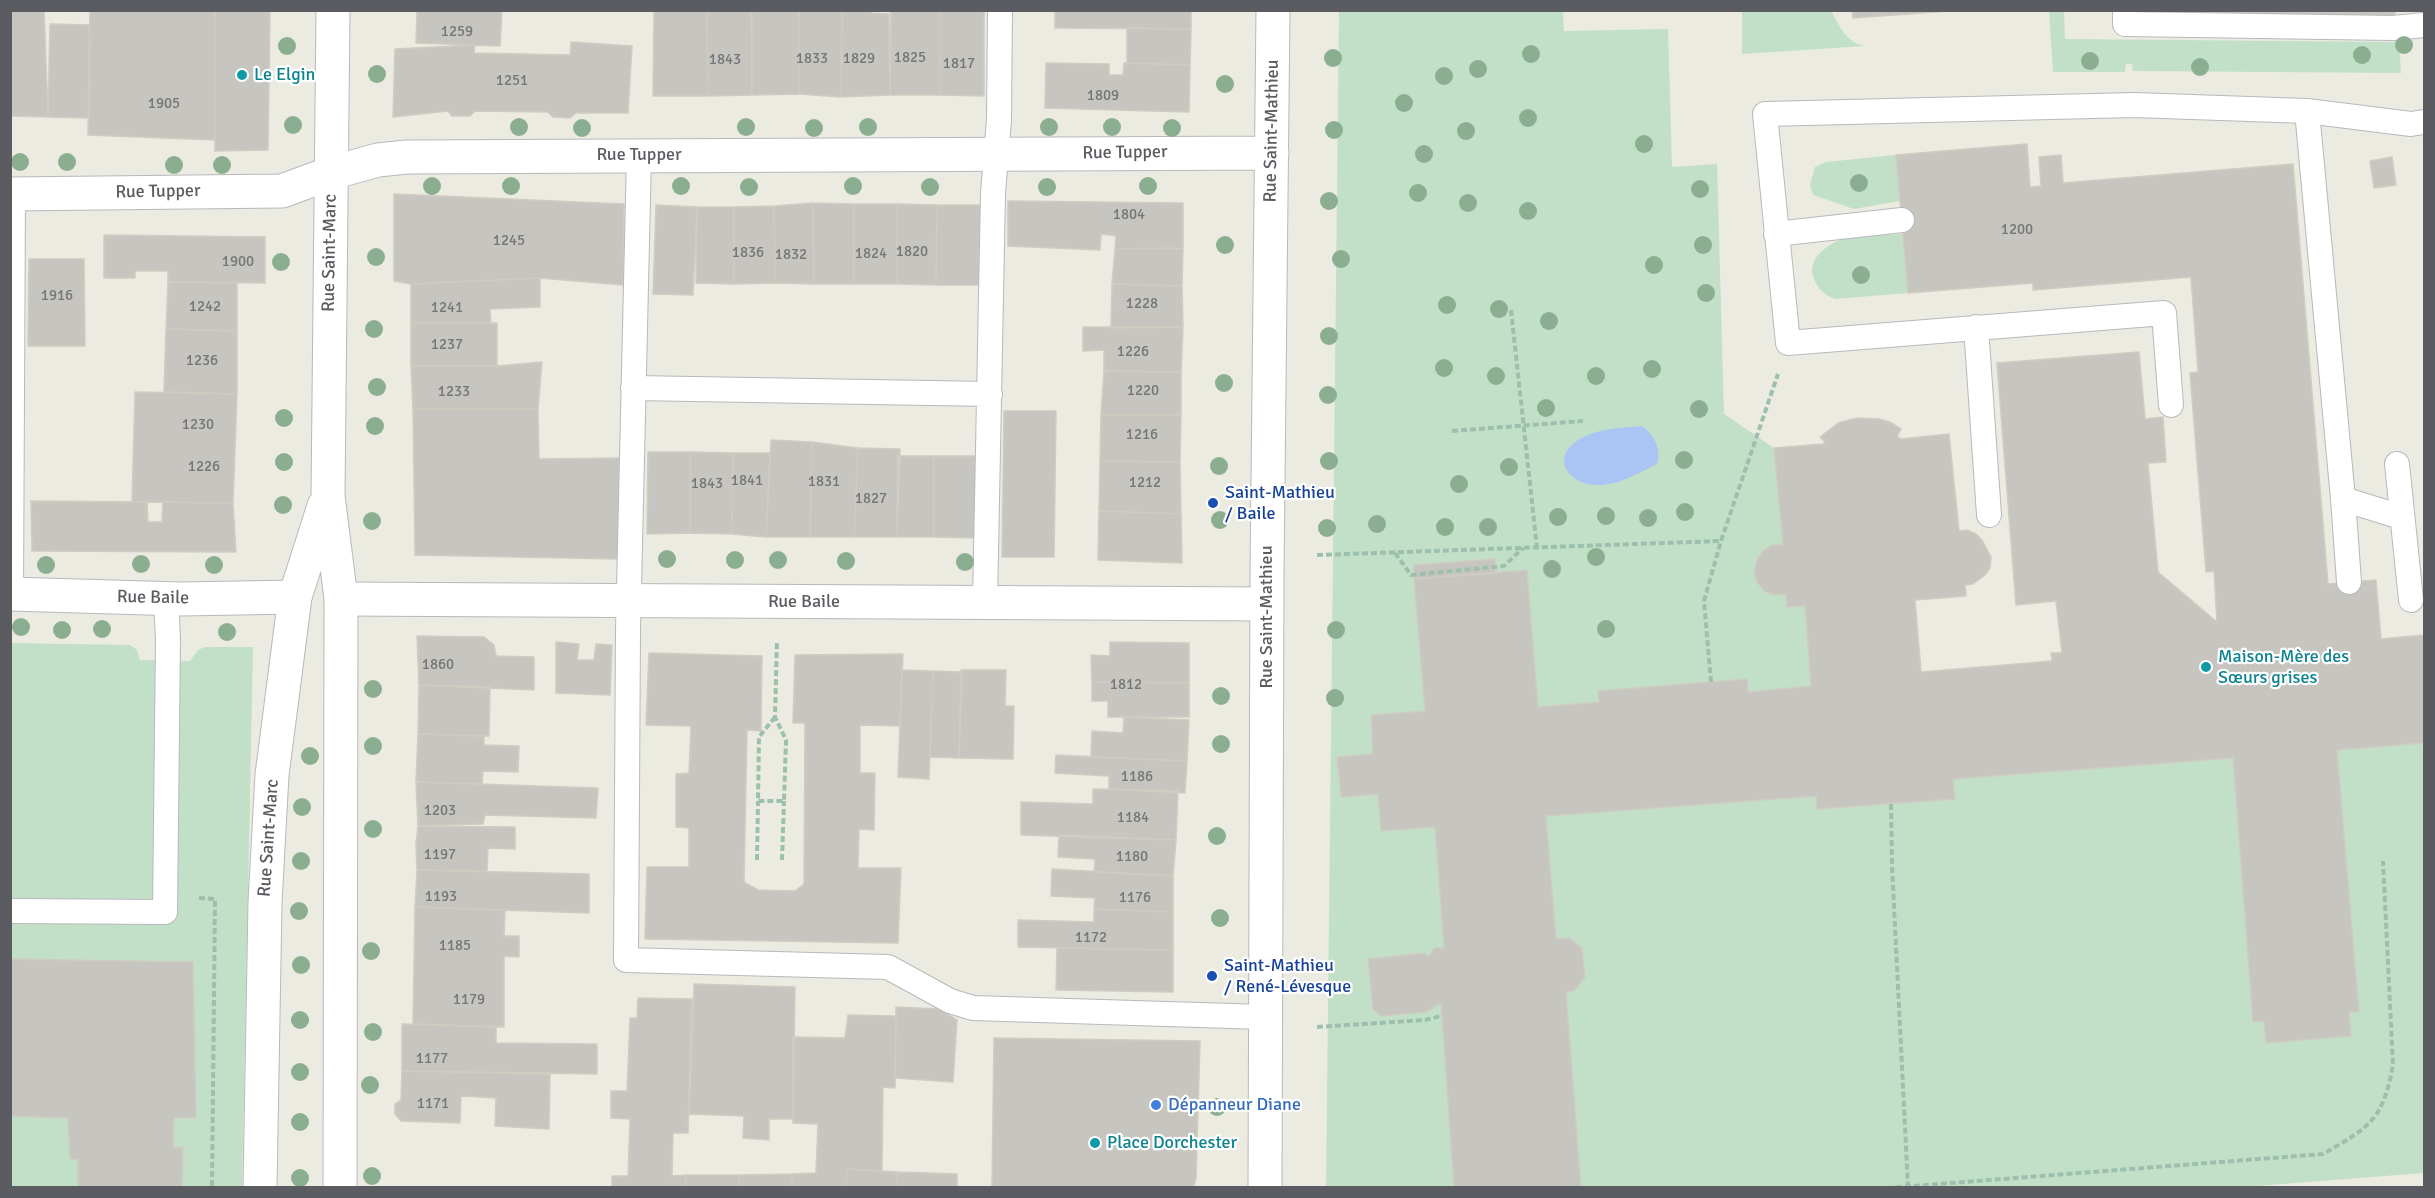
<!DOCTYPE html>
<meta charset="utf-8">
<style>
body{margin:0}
#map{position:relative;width:2435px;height:1198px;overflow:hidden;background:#ebebe2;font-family:Signika,sans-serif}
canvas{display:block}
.frame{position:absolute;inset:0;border:12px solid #5b5c61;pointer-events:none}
</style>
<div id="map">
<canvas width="2435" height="1198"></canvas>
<div class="frame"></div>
</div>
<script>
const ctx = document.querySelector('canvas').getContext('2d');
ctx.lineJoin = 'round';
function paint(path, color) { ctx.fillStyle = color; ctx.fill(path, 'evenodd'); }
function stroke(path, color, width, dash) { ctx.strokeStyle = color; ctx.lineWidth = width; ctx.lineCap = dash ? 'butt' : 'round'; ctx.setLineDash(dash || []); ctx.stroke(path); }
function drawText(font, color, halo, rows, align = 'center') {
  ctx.font = font + ' Signika,sans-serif'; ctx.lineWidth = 4.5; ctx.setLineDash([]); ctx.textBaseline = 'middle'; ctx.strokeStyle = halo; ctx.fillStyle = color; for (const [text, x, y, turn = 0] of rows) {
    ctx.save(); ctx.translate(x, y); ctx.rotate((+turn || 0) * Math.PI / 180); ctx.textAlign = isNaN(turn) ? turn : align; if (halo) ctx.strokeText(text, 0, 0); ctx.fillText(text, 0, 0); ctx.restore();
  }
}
const green = new Path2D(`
 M1339,11H1563L1564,31L1668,29L1672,167L1717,164L1724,414L1774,448L1783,545C1772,545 1764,548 1758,557C1750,571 1757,593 1774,595C1780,596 1783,593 1788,595C1794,598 1800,602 1805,606L1811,686L1748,692L1746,679L1598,691L1599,702L1538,707L1527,571L1496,573L1494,559L1414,565L1425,711L1371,715L1373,754L1337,757L1341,796L1378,794L1381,831L1435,827L1444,948H1435L1428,957L1423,953L1368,959L1381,1016L1426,1012L1441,1003L1454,1187L1326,1188Z
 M1742,11H1831C1840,26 1846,43 1865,46L1742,54Z
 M2049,11H2064L2065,39L2399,42L2401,73L2133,71L2132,64H2126L2125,72H2053Z
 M1896,155L1900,201L1854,209L1813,195L1810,185L1815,167L1826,162Z
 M1903,234L1908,293L1835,299C1823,294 1817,288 1813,276C1807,256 1833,240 1851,237C1867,234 1886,235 1903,234Z
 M11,643L130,645L137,650L140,660L190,661L198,650L205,647H253L242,1187L11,1188Z
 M2424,743V1173L2231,1188L1581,1187L1566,992L1574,991L1585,976L1582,948L1570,938L1556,939L1546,816L1816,796L1818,809L1954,799L1953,779L2233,758L2253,1022L2264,1021L2267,1043L2350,1036L2349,1012L2359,1011L2337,750Z`);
const water = new Path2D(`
 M1642,426C1654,434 1662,451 1657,464C1639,473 1617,486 1596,485C1567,484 1550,456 1580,439C1599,428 1621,428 1642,426Z`);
const building = new Path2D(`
 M10,10H44L48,117L10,116Z
 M90,10H215V140L88,135Z
 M215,10H270L268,150L215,151Z
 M417,10H502L500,46L416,43Z
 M654,10H707L708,96H653Z
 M707,10H751L752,95L708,96Z
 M752,10H799V94L752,95Z
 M799,10H842L841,97L799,94Z
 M842,10H871V13L889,14L890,95L841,97Z
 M891,10H940V95H890Z
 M1055,10H1191V29L1055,28Z
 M1852,10H1963L1853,18Z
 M2159,10H2395V18L2159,19Z
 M940,11H984V96L940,95Z
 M50,24L90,25L89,118L48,117Z
 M1127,28L1191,29L1190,65L1127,63Z
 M571,42L632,46L628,113H576L570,118L553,117L548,112L475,111L470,116H452L448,111L393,117L395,49L475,45L474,53L570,55Z
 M1046,63L1109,64V75H1123L1124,63L1190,65L1189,112L1045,108Z
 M2027,144L2030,187L2041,186L2039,157L2061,155L2063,183L2293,164L2328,584L2376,580L2381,639L2424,635V743L2337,750L2359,1012H2349L2351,1036L2266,1043L2264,1021L2253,1022L2233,758L1953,779L1955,799L1817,809L1816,796L1546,816L1556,939L1570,938L1582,948L1585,977L1574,991L1566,992L1581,1188H1454L1441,1003L1426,1012L1381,1016L1373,1009L1368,959L1424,953L1428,957L1435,948H1444L1435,827L1381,831L1378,794L1341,797L1337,757L1373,754L1371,715L1425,711L1414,579L1527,570L1538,707L1599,702L1598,691L1747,679L1748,692L1811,686L1805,606L1787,607L1786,594L1774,595L1764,591L1757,582L1754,571L1757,560L1763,551L1772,545H1783L1774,448L1823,444L1825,442L1820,437L1838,423L1857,418L1879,419L1890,422L1901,429L1897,436L1901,439L1949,434L1959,531L1967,530L1976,534L1982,540L1991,557L1990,568L1985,575L1973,584L1965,585L1966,596L1915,600L1921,672L2052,661L2051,653H2062L2056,601L2016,605L1997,363L2139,352L2145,419L2163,417L2166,462L2148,463L2158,572L2217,622L2214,571L2206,572L2190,373L2198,372L2191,277L2033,290V283L1908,293L1896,155Z
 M2392,157L2396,185L2374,188L2370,161Z
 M394,194L624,204L623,285L540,278L411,284L394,281Z
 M1008,201L1183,203V248L1115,249L1116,236L1101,234L1100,250L1008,246Z
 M813,203L814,284L775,283L774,206Z
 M813,203L854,204V284H814Z
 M854,204H897V284H854Z
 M897,204L937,205L936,285L897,284Z
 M656,205L697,207L693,295L653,294Z
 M937,205H980L979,285H936Z
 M774,206L775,283L734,284V207Z
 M697,207H734V284L696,283Z
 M104,235L265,237V283L168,282V271H135V278H104Z
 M1183,248L1182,286L1112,284L1115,249Z
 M29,259H84L85,346H28Z
 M540,278V307L490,309L491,323H411V284Z
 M168,282L237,283V331L166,329Z
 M1112,284L1182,286L1183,327L1111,328Z
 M411,323H497V366H411Z
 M1083,327H1183L1181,372L1104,371V350L1083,351Z
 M166,329L237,331V394L164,392Z
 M542,362L538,409H413L411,366H497Z
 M1104,371L1181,372V415H1101Z
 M135,392L237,394L233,503L132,502Z
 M413,409H538L539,459L619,458L618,559L415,555Z
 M1004,411H1056L1054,557H1002Z
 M1101,415H1181L1180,462L1100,461Z
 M771,440L812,442L810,537H766Z
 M812,442L858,448L854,537H810Z
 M858,448L900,449L897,537H854Z
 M648,452H690V533L647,534Z
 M690,452L733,453L732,534L690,533Z
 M733,453H770L766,537L732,534Z
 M898,456H934V537H897Z
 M934,456H977L976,538L934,537Z
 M1100,461L1180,462L1181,514L1099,511Z
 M31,501L147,502L148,522H162L163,502L233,503L236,552L32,551Z
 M1099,511L1181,514L1182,563L1098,560Z
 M1495,559L1496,573L1414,579V565Z
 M417,636L484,637L494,645L496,656L534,657V690L419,685Z
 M556,642L579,644L577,660H594L596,644L612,645L610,695L556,693Z
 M1110,642L1189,643V683L1092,682L1091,655L1110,656Z
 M649,653L762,656L761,731L747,730L744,882L758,890L795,891L804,884L805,723H793L795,655L903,654L900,726L860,725V773H875L874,830L859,829L858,868H901L898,943L645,939L647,867H689V828L676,827V774L689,773L691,726L646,725Z
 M902,670L933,671L929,779L898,777Z
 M961,670H1006L1005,706H1014L1013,759L959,758Z
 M933,671L962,672L959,758L930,757Z
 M1092,682L1189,683V717H1108V701H1092Z
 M419,685L490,687L489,736L418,734Z
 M1124,717L1189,720L1187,761L1091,757L1092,731L1123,733Z
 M418,734L484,736V745L519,746L518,772L483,771L482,784L416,782Z
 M1056,755L1187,761L1185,793L1109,789V776L1055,773Z
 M416,782L598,788L596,818L485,815L483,824L418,826Z
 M1093,789L1178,791L1176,840L1021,835V802L1093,804Z
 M418,826L515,827V849L488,848L487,871L417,870L416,844Z
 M1059,835L1176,840L1173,876L1094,872L1095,859L1058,857Z
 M1052,869L1173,876V912L1094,909L1095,898L1051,896Z
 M417,870L589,874V913L415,907Z
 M415,907L505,910L504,936H519V957L504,956V1027L413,1024Z
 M1094,909L1173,912V950L1018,947V920L1094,922Z
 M1057,948L1173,950V992L1056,990Z
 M10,959L193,962L196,1118H174L173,1148L183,1147L182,1188H78V1159H70L68,1118L10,1116Z
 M694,984L795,987L793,1119H769V1140L743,1138L744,1116L689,1114Z
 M638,998L692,999L688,1133H673L672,1176L686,1175L685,1188H612V1176H628L630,1119L611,1118V1091H627L630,1018H637Z
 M896,1007L938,1009L957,1020L953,1082L895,1078Z
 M848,1015L896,1016L895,1088L883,1087L882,1171L847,1169L846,1188H792V1174L816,1173L818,1124L793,1123V1037L845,1038Z
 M402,1024L496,1027V1043L597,1044V1074L402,1071Z
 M994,1038L1200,1041L1196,1179L1193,1188H992Z
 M402,1071L550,1074L549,1129L495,1126L496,1098L461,1096L460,1123L401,1121L395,1114V1104L401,1100Z
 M847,1169L898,1172L897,1188H846Z
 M898,1172L957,1174V1188H897Z
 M792,1174V1188H740L739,1175Z
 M686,1175H739L740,1188H685Z`);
const path = new Path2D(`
 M1511,310L1537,548
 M1452,431L1583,421
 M1395,553L1411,575L1504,566L1523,548
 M1317,555L1721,541
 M1711,682L1704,601L1721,541L1778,374
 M775,717L759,737L758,801H784L786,740L775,717L777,641
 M1891,804L1892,866L1908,1187
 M757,860L758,801
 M782,860L784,801
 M199,898L215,899L212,1188
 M1317,1027L1425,1020L1441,1016
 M1887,1188L2323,1154C2370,1127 2383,1120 2393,1065L2383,861`);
const service = new Path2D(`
 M2125,10V24L2393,28L2424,25
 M2307,111L2343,499L2401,517
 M639,155L628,631L626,960L888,967L950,1001L973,1008L1264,1017
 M1776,234L1902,220
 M1976,327L1989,515
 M633,388L990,394
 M2171,405L2164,313L1788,343L1765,114L2134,105L2307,111L2411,124L2424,122
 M2397,464L2411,600
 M2343,499L2349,582
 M11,594L13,194
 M985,603L993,193L999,120L1000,10
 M10,911L165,912L168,639L166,599`);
const minor = new Path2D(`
 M10,194L282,191L331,173L378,160L407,157L1272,153
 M10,594L181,599L295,597
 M341,599L1267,604
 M1265,1188L1267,575L1273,10`);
const tertiary = new Path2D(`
 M333,10L328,496L341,599L340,1188
 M260,1188L265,902L272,775L295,597L324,506`);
const trees = [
 [2404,45],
 [287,46],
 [1531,54],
 [2362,55],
 [1333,58],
 [2090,61],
 [2200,67],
 [1478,69],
 [377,74],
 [1444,76],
 [1225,84],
 [1404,103],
 [1528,118],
 [293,125],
 [519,127],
 [746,127],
 [868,127],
 [1049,127],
 [1112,127],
 [582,128],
 [814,128],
 [1172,128],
 [1334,130],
 [1466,131],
 [1644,144],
 [1424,154],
 [20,162],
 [67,162],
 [174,165],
 [222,165],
 [1859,183],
 [432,186],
 [511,186],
 [681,186],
 [853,186],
 [1148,186],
 [749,187],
 [930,187],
 [1047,187],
 [1700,189],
 [1418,193],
 [1329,201],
 [1468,203],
 [1528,211],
 [1225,245],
 [1703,245],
 [376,257],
 [1341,259],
 [281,262],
 [1654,265],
 [1861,275],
 [1706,293],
 [1447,305],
 [1499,309],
 [1549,321],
 [374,329],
 [1329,336],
 [1444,368],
 [1652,369],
 [1496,376],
 [1596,376],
 [1224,383],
 [377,387],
 [1328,395],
 [1546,408],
 [1699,409],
 [284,418],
 [375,426],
 [1684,460],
 [1329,461],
 [284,462],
 [1219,466],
 [1509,467],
 [1459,484],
 [283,505],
 [1685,512],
 [1606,516],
 [1558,517],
 [1648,518],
 [1220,520],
 [372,521],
 [1377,524],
 [1445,527],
 [1488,527],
 [1327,528],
 [1596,557],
 [667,559],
 [735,560],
 [778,560],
 [846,561],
 [965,562],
 [141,564],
 [46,565],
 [214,565],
 [1552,569],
 [21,627],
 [102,629],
 [1606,629],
 [62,630],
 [1336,630],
 [227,632],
 [373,689],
 [1221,696],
 [1335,698],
 [1221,744],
 [373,746],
 [310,756],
 [302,807],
 [373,829],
 [1217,836],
 [301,861],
 [299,911],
 [1220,918],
 [371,951],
 [301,965],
 [300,1020],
 [373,1032],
 [300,1072],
 [370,1085],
 [1217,1107],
 [300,1122],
 [372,1176],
 [300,1178]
];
const markers = [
 [242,75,6,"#0f9aa8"],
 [1213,503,6,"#1a4fb4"],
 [2206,667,6,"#0f9aa8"],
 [1212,976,6,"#1a4fb4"],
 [1156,1105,6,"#3f7fe0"],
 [1095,1143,6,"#0f9aa8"]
];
const numberNames = [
 ["1259",457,32],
 ["1825",910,58],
 ["1833",812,59],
 ["1829",859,59],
 ["1843",725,60],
 ["1817",959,64],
 ["1251",512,81],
 ["1809",1103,96],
 ["1905",164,104],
 ["1804",1129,215],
 ["1200",2017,230],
 ["1245",509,241],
 ["1820",912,252],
 ["1836",748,253],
 ["1824",871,254],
 ["1832",791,255],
 ["1900",238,262],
 ["1916",57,296],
 ["1228",1142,304],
 ["1242",205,307],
 ["1241",447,308],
 ["1237",447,345],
 ["1226",1133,352],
 ["1236",202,361],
 ["1220",1143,391],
 ["1233",454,392],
 ["1230",198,425],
 ["1216",1142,435],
 ["1226",204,467],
 ["1841",747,481],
 ["1831",824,482],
 ["1212",1145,483],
 ["1843",707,484],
 ["1827",871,499],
 ["1860",438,665],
 ["1812",1126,685],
 ["1186",1137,777],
 ["1203",440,811],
 ["1184",1133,818],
 ["1197",440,855],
 ["1180",1132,857],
 ["1193",441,897],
 ["1176",1135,898],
 ["1172",1091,938],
 ["1185",455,946],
 ["1179",469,1000],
 ["1177",432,1059],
 ["1171",433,1104]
];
const cultureNames = [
 ["Le Elgin",254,75],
 ["Maison-Mère des",2218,657],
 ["Sœurs grises",2218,678],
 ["Place Dorchester",1107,1143]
];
const streetNames = [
 ["Rue Saint-Mathieu",1272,131,-89],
 ["Rue Tupper",1125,153,-1],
 ["Rue Tupper",639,155],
 ["Rue Tupper",158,192,-1],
 ["Rue Saint-Marc",330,253,-89],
 ["Rue Baile",153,598,1],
 ["Rue Baile",804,602],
 ["Rue Saint-Mathieu",1267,617,-90],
 ["Rue Saint-Marc",269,838,-86]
];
const transitNames = [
 ["Saint-Mathieu",1225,493],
 ["/ Baile",1225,514],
 ["Saint-Mathieu",1224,966],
 ["/ René-Lévesque",1224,987]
];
const shopNames = [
 ["Dépanneur Diane",1168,1105]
];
paint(green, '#c2e0c7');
paint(water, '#aac5f3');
paint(building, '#c7c5bf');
stroke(building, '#cfcdc1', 1.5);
stroke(service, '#b8b8bd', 26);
stroke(minor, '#b8b8bd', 35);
stroke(tertiary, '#b8b8bd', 35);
stroke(path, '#9cc0ad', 4, [6, 3]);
stroke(service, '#fff', 24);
stroke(minor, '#fff', 33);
stroke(tertiary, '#fff', 33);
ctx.fillStyle = '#8cae90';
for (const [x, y] of trees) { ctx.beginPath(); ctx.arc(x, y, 9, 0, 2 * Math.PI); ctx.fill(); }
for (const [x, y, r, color] of markers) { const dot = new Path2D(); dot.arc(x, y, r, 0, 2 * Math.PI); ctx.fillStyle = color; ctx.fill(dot); stroke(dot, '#fff', 2); }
drawText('15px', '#767678', null, numberNames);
drawText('18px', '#0d838f', '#fff', cultureNames, 'left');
drawText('18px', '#5b5c61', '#fff', streetNames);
drawText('18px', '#164399', '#fff', transitNames, 'left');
drawText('18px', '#366cbe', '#fff', shopNames, 'left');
</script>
